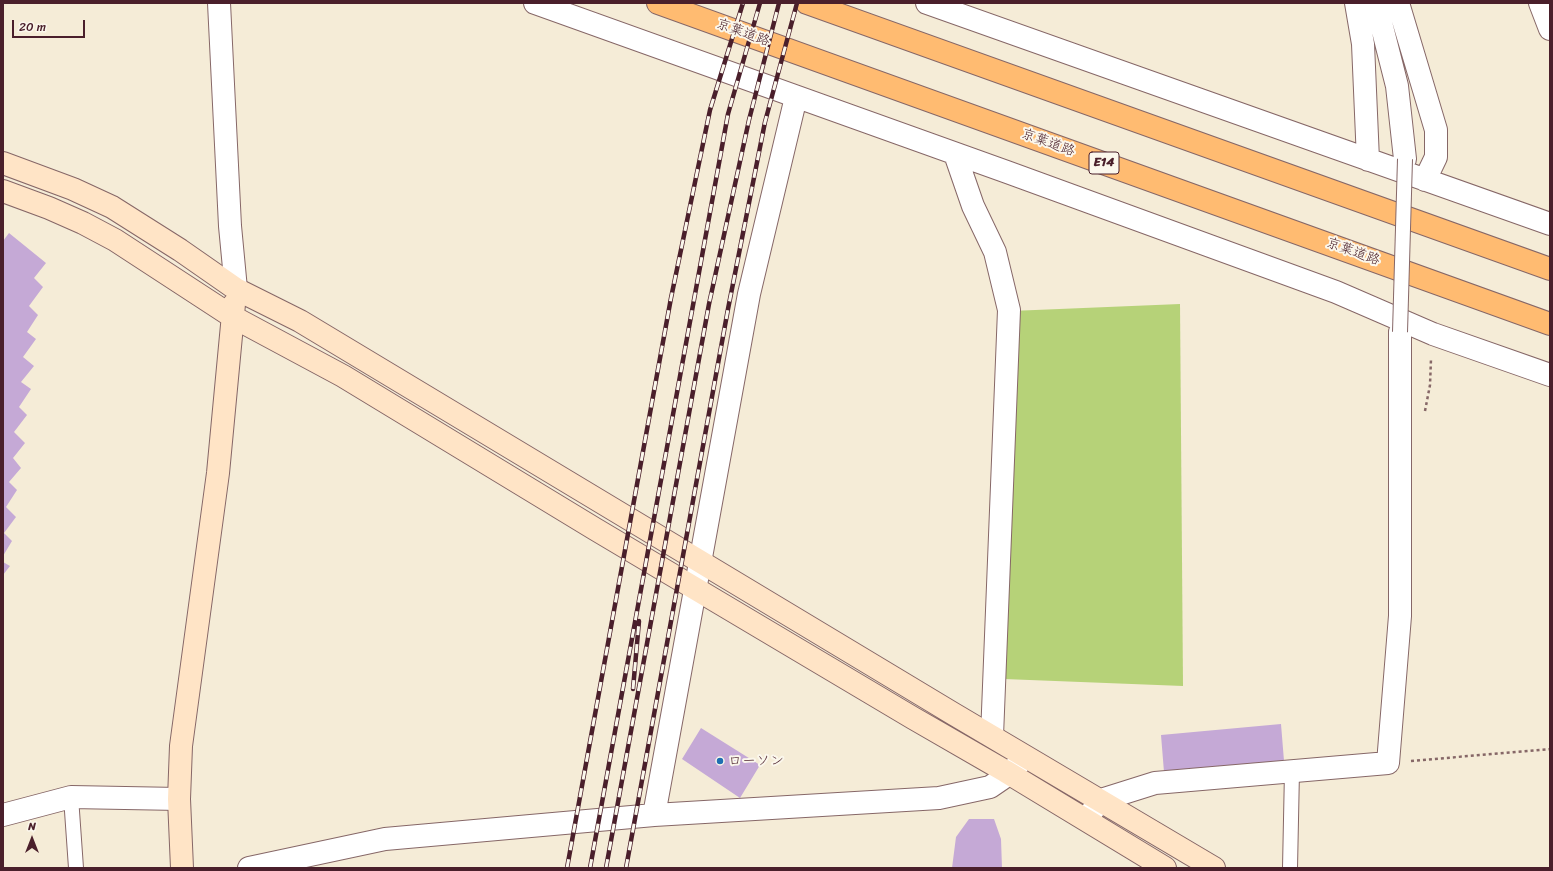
<!DOCTYPE html>
<meta charset="utf-8">
<style>
body{margin:0}
#map{position:relative;width:1553px;height:871px;overflow:hidden;background:#f5ecd7;font-family:Sriracha,sans-serif}
canvas{display:block}
.frame{position:absolute;inset:0;border:4px solid #4a1f2b;pointer-events:none}
.north{position:absolute;left:12px;top:819px;width:40px;height:40px;-webkit-text-stroke:3px #fbf7ec;paint-order:stroke;rotate:0deg;font-size:11px;font-weight:700;line-height:16px;text-align:center;color:#4a1f2b}
.north::after{content:'';display:block;margin:auto;width:14px;height:18px;background:#4a1f2b;clip-path:polygon(50% 0,100% 100%,50% 72%,0 100%)}
.scale{position:absolute;left:12px;top:20px;width:73px;height:18px;box-sizing:border-box;border:2px solid #4a1f2b;border-top:0;padding-left:5px;font-size:12px;line-height:14px;white-space:nowrap;color:#4a1f2b;-webkit-text-stroke:3px #fbf7ec;paint-order:stroke}
</style>
<div id="map">
<canvas width="1553" height="871"></canvas>
<div class="frame"></div>
<div class="north">N</div>
<div class="scale">20 m</div>
</div>
<script>
const ctx = document.querySelector('canvas').getContext('2d');
ctx.lineJoin = 'round';
function paint(path, color) { ctx.fillStyle = color; ctx.fill(path, 'evenodd'); }
function stroke(path, color, width, dash) { ctx.strokeStyle = color; ctx.lineWidth = width; ctx.lineCap = dash ? 'butt' : 'round'; ctx.setLineDash(dash || []); ctx.stroke(path); }
function drawText(font, color, halo, rows, align = 'center') {
  ctx.font = font + ' Sriracha,"Klee One",sans-serif'; ctx.lineWidth = 4; ctx.setLineDash([]); ctx.textBaseline = 'middle'; ctx.strokeStyle = halo; ctx.fillStyle = color; for (const [text, x, y, turn = 0] of rows) {
    ctx.save(); ctx.translate(x, y); ctx.rotate((+turn || 0) * Math.PI / 180); ctx.textAlign = isNaN(turn) ? turn : align; if (halo) ctx.strokeText(text, 0, 0); ctx.fillText(text, 0, 0); ctx.restore();
  }
}
const green = new Path2D(`
 M1180,304L1183,686L1004,679L1011,311Z`);
const building = new Path2D(`
 M9,233L46,263L34,278L43,287L29,306L38,315L27,332L36,339L23,357L34,366L21,382L31,389L19,407L27,415L14,432L25,443L13,458L21,468L9,482L17,490L6,507L16,517L4,533L12,541L3,556V241Z
 M3,562L10,566L3,575Z
 M1281,724L1284,761L1164,772L1161,735Z
 M701,728L760,765L740,798L682,759Z
 M969,819H994L1001,839L1002,868H952L956,837Z`);
const path = new Path2D(`
 M1425,411L1430,385L1431,359
 M1411,761L1550,749`);
const lane = new Path2D(`
 M71,797L76,868
 M1290,868L1292,771`);
const street = new Path2D(`
 M219,3L230,226L236,289
 M535,3L1007,172L1336,292L1433,334L1550,375
 M927,3L1550,224
 M1356,3L1363,44L1368,160
 M1376,3L1397,86L1405,159
 M1398,3L1436,130V157L1425,180
 M1540,3L1550,29
 M955,154L973,206L995,252L1009,310L992,736
 M3,815L71,797L179,799
 M654,815L749,294L796,97
 M1086,819L1101,800L1155,783L1388,763L1400,616V332
 M249,868L385,839L654,815L939,798L990,787L1009,774L1021,761`);
const secondary = new Path2D(`
 M3,163L73,189L112,207L180,250L236,289L300,321L952,713L1214,868
 M3,191L49,208L83,223L115,240L233,317L343,376L595,529L913,718L1005,771L1165,868
 M182,868L179,799L181,746L218,473L234,304`);
const highway = new Path2D(`
 M658,3L1550,324
 M807,3L1550,269`);
const rail = new Path2D(`
 M633,689L639,621
 M567,868L671,298L710,110L743,3
 M590,868L728,114L760,3
 M606,868L709,304L749,120L779,3
 M626,868L728,309L765,122L797,3`);
const laneBridge = new Path2D(`
 M1400,332L1405,159`);
const markers = [
 [720,761,4,"#1f6fb2"]
];
const shields = [
 [1104,163,30]
];
const shieldNames = [
 ["E14",1104,163]
];
const streetNames = [
 ["京葉道路",743,33,20],
 ["京葉道路",1048,143,20],
 ["京葉道路",1353,252,20]
];
const poiNames = [
 ["ローソン",728,761]
];
paint(green, '#b6d278');
paint(building, '#c5a9d6');
stroke(lane, '#866767', 16);
stroke(street, '#866767', 24);
stroke(secondary, '#866767', 24);
stroke(highway, '#866767', 24);
stroke(path, '#866767', 2.5, [3, 3]);
stroke(lane, '#fff', 14);
stroke(street, '#fff', 22);
stroke(secondary, '#ffe4c6', 22);
stroke(highway, '#ffbb71', 22);
stroke(rail, '#4a1f2b', 4.5);
stroke(rail, '#fbf7ec', 3, [9]);
stroke(laneBridge, '#866767', 16, []);
stroke(laneBridge, '#fff', 14);
for (const [x, y, r, color] of markers) { const dot = new Path2D(); dot.arc(x, y, r, 0, 2 * Math.PI); ctx.fillStyle = color; ctx.fill(dot); stroke(dot, '#fbf7ec', 1.5); }
for (const [x, y, w] of shields) { const box = new Path2D(); box.roundRect(x - w / 2, y - 11, w, 22, 3); ctx.fillStyle = '#fbf7ec'; ctx.fill(box); stroke(box, '#4a1f2b', 1); }
drawText('bold 13px', '#4a1f2b', null, shieldNames);
drawText('14px', '#4a1f2b', '#fbf7ec', streetNames);
drawText('14px', '#4a1f2b', '#fbf7ec', poiNames, 'left');
</script>
